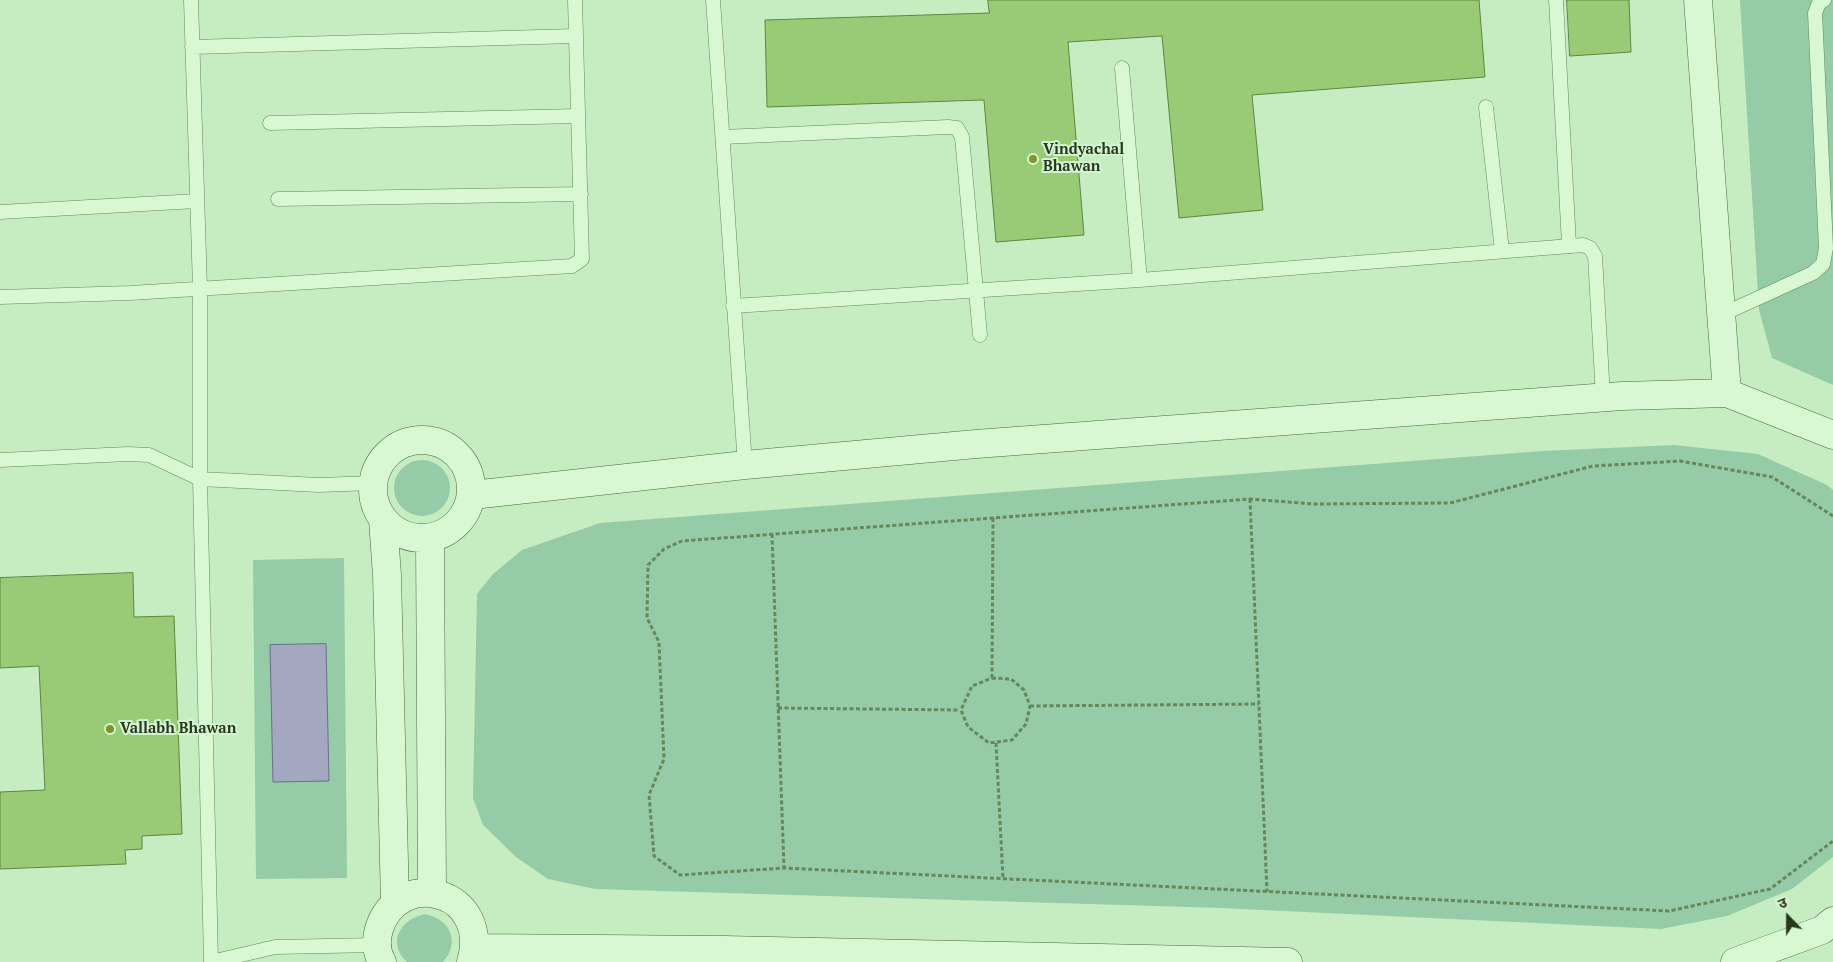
<!DOCTYPE html>
<meta charset="utf-8">
<style>
body{margin:0}
#map{position:relative;width:1833px;height:962px;overflow:hidden;background:#c6edc1;font-family:"PT Serif","Noto Sans Devanagari",serif}
canvas{display:block}
.north{position:absolute;left:1763px;top:892px;width:50px;height:50px;-webkit-text-stroke:4px #d4f5d1;paint-order:stroke;rotate:338deg;font-size:14px;font-weight:700;line-height:20px;text-align:center;color:#25371d}
.north::after{content:'';display:block;margin:auto;width:18px;height:22px;background:#25371d;clip-path:polygon(50% 0,100% 100%,50% 72%,0 100%)}
</style>
<div id="map">
<canvas width="1833" height="962"></canvas>
<div class="north">उ</div>
</div>
<script>
const ctx = document.querySelector('canvas').getContext('2d');
ctx.lineJoin = 'round';
function paint(path, color) { ctx.fillStyle = color; ctx.fill(path, 'evenodd'); }
function stroke(path, color, width, dash) { ctx.strokeStyle = color; ctx.lineWidth = width; ctx.lineCap = dash ? 'butt' : 'round'; ctx.setLineDash(dash || []); ctx.stroke(path); }
function drawText(font, color, halo, rows, align = 'center') {
  ctx.font = font + ' "PT Serif",serif'; ctx.lineWidth = 4; ctx.setLineDash([]); ctx.textBaseline = 'middle'; ctx.strokeStyle = halo; ctx.fillStyle = color; for (const [text, x, y, turn = 0] of rows) {
    ctx.save(); ctx.translate(x, y); ctx.rotate((+turn || 0) * Math.PI / 180); ctx.textAlign = isNaN(turn) ? turn : align; if (halo) ctx.strokeText(text, 0, 0); ctx.fillText(text, 0, 0); ctx.restore();
  }
}
const green = new Path2D(`
 M1740,0H1833V385L1772,358L1759,310Z
 M1674,445L1758,454L1827,485L1833,490V857L1792,889L1727,916L1661,929L1221,908L595,889L548,879L516,857L483,825L473,798L477,594L493,574L522,550L600,523L1543,451Z
 M394 488a28 28 0 1 1 56 0a28 28 0 1 1-56 0Z
 M344,558L347,878L256,879L253,560Z
 M425,914C450,919 461,942 443,962H407C386,942 401,919 425,914Z`);
const water = new Path2D(`
 M326,644L329,781L273,782L270,645Z`);
const building = new Path2D(`
 M988,0H1479L1485,77L1252,95L1263,210L1179,218L1162,36L1068,42L1084,235L996,242L984,100L767,107L765,20L989,13Z
 M1567,0H1629L1631,52L1570,56Z
 M133,573L134,617L174,616L182,834L142,836V849L125,850L126,864L0,869V792L45,790L39,666L0,668V578Z`);
const path = new Path2D(`
 M1250,499L1267,892
 M1833,516L1772,477L1680,461L1593,466L1450,503L1315,504L1250,499L682,541L664,549L648,565L647,618L659,642L664,759L649,795L654,856L680,875L784,868L1669,911L1770,889L1833,841
 M772,534L784,868
 M992,678L1011,679L1024,690L1030,706L1026,724L1012,740L989,743L968,727L961,710L972,686Z
 M992,678L993,518
 M1030,706L1259,704
 M778,708L960,710
 M996,743L1003,879`);
const lane = new Path2D(`
 M191,0L200,288V479L211,962
 M713,0L745,465
 M1556,0L1569,245
 M192,47L574,36
 M1122,68L1140,280
 M1486,107L1502,251
 M270,123L578,116
 M723,137L948,127L957,128L962,137L980,335
 M278,199L581,194
 M0,212L197,201
 M0,297L130,293L572,266L582,259L575,0
 M733,306L1140,280L1583,245L1590,248L1595,256L1603,397
 M1721,315L1813,273L1823,264L1826,248L1815,13L1819,3L1824,0
 M0,460L128,454L149,455L200,479L319,485L373,483
 M211,962L275,947L377,945`);
const secondary = new Path2D(`
 M1698,0L1727,393
 M373 489a49 49 0 1 1 98 0a49 49 0 1 1-98 0Z
 M472,495L745,465L976,444L1622,396L1727,393L1833,435
 M383,520L387,575L395,903
 M430,539L432,893
 M475,948L724,950L1288,962
 M382,962C376,952 376,939 379,929C399,866 492,891 471,962
 M1735,962L1822,930L1833,921`);
const markers = [
 [1033,159,5,"#829529"],
 [110,729,5,"#829529"]
];
const poiNames = [
 ["Vindyachal",1043,150],
 ["Bhawan",1043,167],
 ["Vallabh Bhawan",120,729]
];
paint(green, '#95cba6');
paint(water, '#a4a7c0');
stroke(water, '#6b6d8e', 1);
paint(building, '#99cb77');
stroke(building, '#5c863f', 1);
stroke(lane, '#668759', 15);
stroke(secondary, '#4a683c', 29);
stroke(path, '#668759', 3, [4, 2.5]);
stroke(lane, '#d8f8d4', 14);
stroke(secondary, '#d8f8d4', 28);
for (const [x, y, r, color] of markers) { const dot = new Path2D(); dot.arc(x, y, r, 0, 2 * Math.PI); ctx.fillStyle = color; ctx.fill(dot); stroke(dot, '#d4f5d1', 2); }
drawText('bold 15px', '#25371d', '#d4f5d1', poiNames, 'left');
</script>
